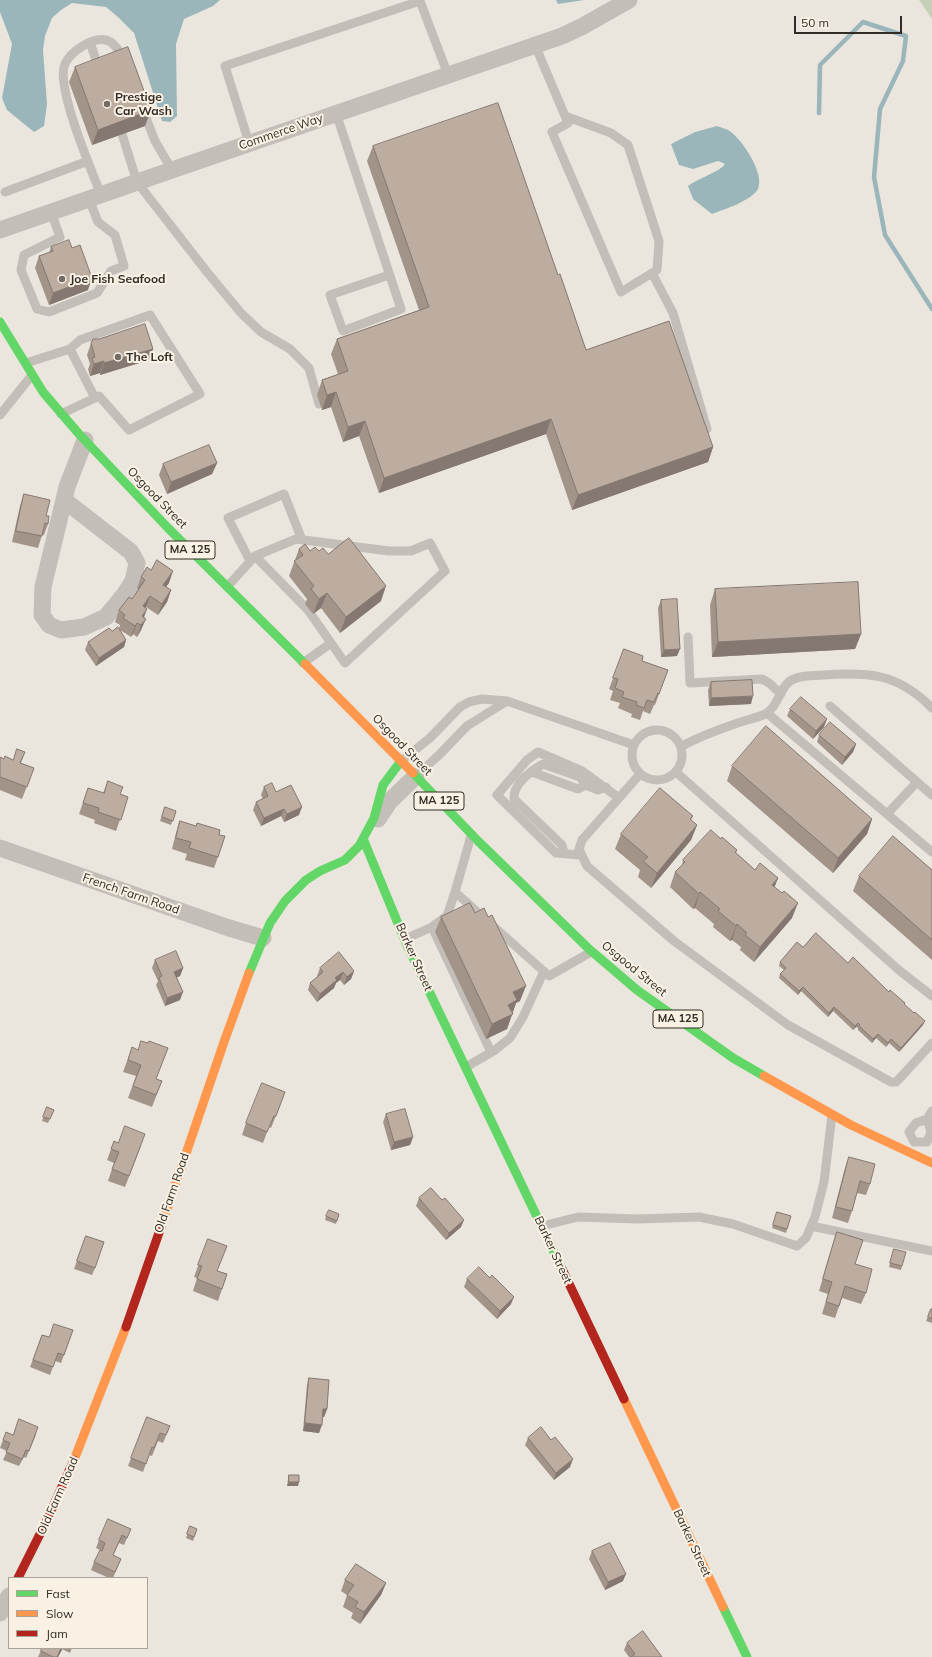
<!DOCTYPE html>
<style>
body{margin:0}
#map{position:relative;width:932px;height:1657px;overflow:hidden;background:#eae6dd;font-family:Mulish,sans-serif}
canvas{display:block}
.legend{position:absolute;left:8px;top:1577px;width:140px;height:72px;box-sizing:border-box;background:#f8f1e4;border:1px solid #a9a298;margin:0;padding:5px 7px;list-style:none;font-size:12px;color:#332c26}
.legend li{display:flex;align-items:center;gap:8px;height:20px}
.legend b{width:20px;border:1px solid #a9a298}
.scale{position:absolute;left:794px;top:16px;width:108px;height:18px;box-sizing:border-box;border:2px solid #332c26;border-top:0;padding-left:5px;font-size:12px;line-height:14px;white-space:nowrap;color:#332c26;-webkit-text-stroke:3px #f8f1e4;paint-order:stroke}
</style>
<div id="map">
<canvas width="932" height="1657"></canvas>
<ul class="legend">
<li><b style="height:5px;background:#63d668"></b>Fast</li>
<li><b style="height:5px;background:#ff974d"></b>Slow</li>
<li><b style="height:5px;background:#b3261e"></b>Jam</li>
</ul>
<div class="scale">50 m</div>
</div>
<script>
const ctx = document.querySelector('canvas').getContext('2d');
ctx.lineJoin = 'round';
function paint(path, color) { ctx.fillStyle = color; ctx.fill(path, 'evenodd'); }
function stroke(path, color, width, dash) { ctx.strokeStyle = color; ctx.lineWidth = width; ctx.lineCap = dash ? 'butt' : 'round'; ctx.setLineDash(dash || []); ctx.stroke(path); }
function drawText(font, color, halo, rows, align = 'center') {
  ctx.font = font + ' Mulish,sans-serif'; ctx.lineWidth = 4; ctx.setLineDash([]); ctx.textBaseline = 'middle'; ctx.strokeStyle = halo; ctx.fillStyle = color; for (const [text, x, y, turn = 0] of rows) {
    ctx.save(); ctx.translate(x, y); ctx.rotate((+turn || 0) * Math.PI / 180); ctx.textAlign = isNaN(turn) ? turn : align; if (halo) ctx.strokeText(text, 0, 0); ctx.fillText(text, 0, 0); ctx.restore();
  }
}
const green = new Path2D(`
 M919,0H932V19Z`);
const water = new Path2D(`
 M0,0H220L213,6L184,19L176,44L177,116L170,122L162,121L134,33L119,18L106,7L72,3L61,10L52,18L45,36L43,50L47,104L44,126L34,132L7,110L2,98L12,44L0,12Z
 M556,0H584L558,4Z
 M717,126C722,128 728,129 731,132C743,141 765,174 758,189C751,201 725,209 712,214L693,199L688,186C697,179 721,171 725,164L718,161L693,169L679,165L671,144L695,132Z`);
const stream = new Path2D(`
 M819,113L820,65L863,22L906,36L903,61L880,109L874,177L885,235L932,309`);
const lane = new Path2D(`
 M90,42L99,69
 M535,45L565,116L568,123L552,132L621,292L657,270L659,241L628,145L611,133L565,116
 M143,110L155,141L172,170
 M336,113L401,309L343,331L330,295L389,275
 M122,134L137,182L154,204L207,272L241,313L261,332L290,349L309,368L319,404
 M249,143L225,66L420,1L448,75
 M5,192L88,161
 M101,195C91,169 58,92 64,67C67,55 82,45 93,41C111,35 116,47 125,60
 M51,212L60,237L24,255L21,270L37,309L49,312L97,293L111,271L124,266L115,235L98,222L89,199
 M652,273L673,313L707,429
 M70,349L95,398
 M26,363L70,349L80,340L150,315L200,394L129,430L99,396L61,414
 M0,415L32,375
 M250,561L228,518L284,494L302,540
 M227,587L255,556L308,610L345,663L445,571L430,543L411,551H389L296,539L255,556
 M688,637L690,683L762,679L769,683L781,694
 M303,663L331,643
 M830,706L932,795
 M767,713L932,852
 M632 755a25 25 0 1 1 50 0a25 25 0 1 1-50 0Z
 M682,746C699,737 717,730 735,724C745,720 758,718 767,713C779,705 779,689 790,681C799,675 813,676 823,675C868,672 898,673 932,708
 M401,761L430,738L460,707L469,702L482,699L507,701L634,745
 M532,772L578,789L586,785
 M676,772L900,971L932,996
 M640,774L582,840L579,849L587,866L674,941L788,1025L891,1082H896L900,1078L932,1043
 M416,776L439,755L467,726L507,701
 M887,814L917,782
 M471,836L455,892L549,976L591,952
 M564,853L562,845L514,799C513,784 531,771 543,764L580,777L586,785L598,790L606,787
 M580,855L556,853L497,795L527,760L538,752L582,771L619,798
 M432,927L491,1052
 M405,939L432,927L447,916L455,892
 M466,1067L495,1050L510,1038L523,1017L544,971
 M914,1142L909,1132L916,1123L927,1119L932,1111
 M914,1142H927L931,1132L927,1119
 M542,1226L578,1217L637,1219L699,1217L733,1224L797,1246L806,1238L815,1217L824,1182L832,1115
 M811,1226L932,1251`);
const street = new Path2D(`
 M0,230L172,170L562,36L583,26L629,0
 M64,500L131,552L137,563L133,581L124,595L106,617L84,627L61,630L49,625L42,615L43,587L67,487L85,440
 M378,819L390,801L416,776
 M0,848L229,928L263,938
 M0,1613L9,1596`);
const fast = new Path2D(`
 M0,322L43,392L79,434L168,528L305,664
 M413,773L478,841L589,949L637,990L733,1058L764,1076
 M364,841L406,943L562,1269
 M249,973L270,923L285,901L306,880L320,871L345,860L359,846L374,818L383,785L401,761
 M723,1607L747,1657`);
const slow = new Path2D(`
 M305,664L413,773
 M764,1076L851,1125L932,1163
 M161,1227L224,1042L249,973
 M624,1399L723,1607
 M74,1460L126,1327`);
const jam = new Path2D(`
 M562,1269L624,1399
 M126,1327L161,1227
 M18,1578L46,1522L74,1460`);
const wall = new Path2D(`
 M75,67L145,126L92,145L69,82Z
 M373,146L558,275L586,350L713,447L708,462L572,510L546,434L379,493L359,436L343,442L331,407L322,410L317,395L322,380L338,374L331,354L337,339L419,310L367,161Z
 M51,247L88,290L49,305L35,268L39,256L49,253Z
 M91,343L149,360L100,375V373L90,376L88,369L90,364L87,355Z
 M217,463L212,474L167,494L159,475L163,464Z
 M24,494L46,516L48,524L44,535H42L38,548L12,542L20,506Z
 M299,549L319,551L328,554L381,601L340,633L321,608L313,614L305,604L307,599L289,576Z
 M141,577L169,583L166,587L171,590L167,602L158,615L146,607L141,630L137,637L133,634L131,637L120,630L126,640L124,647L96,666L85,650L88,642L112,631L119,629L120,625L115,622L119,610L132,599L138,589L137,588Z
 M715,589L861,634L855,649L712,657L710,605Z
 M661,600L677,656L661,657L658,608Z
 M624,649L642,661L668,670L655,705H654L650,714L643,711L640,720L631,717L632,714L618,708L620,703L610,700L613,691L609,689Z
 M711,682L751,704L709,706L708,690Z
 M790,709L824,727L813,739L787,716Z
 M819,735L856,744L853,752L842,765L817,742Z
 M25,752L21,763L34,768L22,799L0,790V757L4,759L13,760Z
 M732,766L872,819L867,834L833,873L727,781Z
 M108,781L120,794L128,797L116,831L94,823L95,820L79,814L88,788L103,793Z
 M264,787L276,792L299,815L284,822L281,816L261,826L253,810L256,802L263,799L261,795Z
 M165,807L176,811L171,825L160,821Z
 M693,816L691,820L697,825L691,840L651,888L638,877L640,870L615,849L621,834Z
 M180,821L219,835L218,857L214,868L185,860L187,854L172,849L176,833Z
 M721,839L737,850L736,853L755,870L778,878L774,887L792,918L754,962L740,950L741,947L732,940L730,941L713,927L714,924L695,908L693,909L670,887L675,872L682,865L683,860Z
 M932,870V960L853,891L859,876Z
 M441,917L520,1001L516,1003L507,1029L486,1039L435,932Z
 M803,947L848,963L905,1003L904,1005L923,1025L899,1052L889,1043L886,1047L876,1038L872,1043L858,1030V1028L856,1027L853,1030L833,1011L828,1017L801,991L798,995L779,978L780,974L784,970L779,966L780,962Z
 M155,960L183,968L180,976L177,977L180,1000L165,1006L156,985L158,981L152,968Z
 M320,968L354,971L351,979L344,985L340,980L336,983L334,988L317,1002L308,990L310,983L318,976H317Z
 M132,1047L156,1079L162,1081L152,1107L128,1098L136,1076L123,1072Z
 M281,1103L271,1128L269,1127L263,1143L242,1135L246,1123Z
 M47,1107L54,1110L48,1123L42,1121Z
 M386,1114L413,1137L410,1145L391,1150L383,1122Z
 M114,1141L118,1143L141,1146L125,1187L108,1181L114,1163L107,1160Z
 M849,1157L870,1184L866,1195L857,1193L852,1211L848,1223L832,1218L845,1168Z
 M419,1198L442,1200L461,1227L446,1240L416,1206Z
 M777,1212L791,1216L786,1233L772,1228Z
 M339,1214L336,1224L325,1220L326,1216Z
 M837,1232L855,1264L866,1293L861,1304L842,1298L835,1318L822,1314L828,1294L819,1291L833,1244Z
 M86,1236L95,1268L92,1275L74,1269Z
 M208,1239L218,1271L227,1274L218,1301L193,1291L197,1278L194,1277Z
 M894,1249L902,1266L901,1270L889,1267Z
 M490,1278L511,1304L497,1319L464,1287L467,1279Z
 M931,1309H932V1323L926,1321Z
 M73,1330L61,1363L55,1361L50,1375L30,1367L42,1335L49,1337Z
 M309,1378L327,1409L324,1417H322L319,1433L303,1431L307,1385Z
 M147,1417L170,1426L163,1443L158,1441L152,1456L149,1455L143,1472L128,1466Z
 M13,1435H36L26,1458L24,1457L19,1466L3,1460L7,1451L0,1448L3,1440Z
 M528,1438L551,1440L570,1467L554,1480L525,1445Z
 M289,1475L298,1486H287L288,1479Z
 M190,1526L197,1529L193,1541L186,1538Z
 M131,1529L124,1545L119,1543L113,1555L121,1559L113,1578H109L91,1570L94,1562L102,1551L96,1548L99,1540Z
 M592,1551L623,1581L605,1590L589,1559Z
 M345,1580L386,1583L381,1595L360,1624L351,1618L353,1613L343,1607L347,1595L341,1591Z
 M627,1643L662,1657H629L624,1650Z
 M42,1648H72L70,1653L62,1649L58,1657H38Z`);
const shadedWall = new Path2D(`
 M151,110L145,126L92,145L98,130Z
 M92,278L88,290L49,305L53,293Z
 M153,349L149,360L100,375L104,363Z
 M104,361L100,373L90,376L94,364Z
 M336,392L331,407L322,410L327,395Z
 M551,419L546,434L379,493L384,478Z
 M365,421L359,436L343,442L348,427Z
 M713,447L708,462L572,510L578,495Z
 M217,463L212,474L167,494L171,482Z
 M173,571L169,583L159,596L163,585Z
 M386,586L381,601L340,633L346,617Z
 M171,590L167,602L158,615L162,604Z
 M327,593L321,608L313,614L319,599Z
 M150,596L146,607L139,618L143,606Z
 M147,609L143,620L142,616Z
 M146,619L141,630L137,637L141,625Z
 M137,623L133,634L131,637L135,626Z
 M861,634L855,649L712,657L718,642Z
 M126,640L124,647L96,666L99,658Z
 M680,649L677,656L661,657L664,650Z
 M753,696L751,704L709,706L711,698Z
 M827,719L824,727L813,739L816,731Z
 M856,744L853,752L842,765L845,757Z
 M302,807L299,815L284,822L287,814Z
 M284,809L281,816L261,826L264,818Z
 M872,819L867,834L833,873L838,858Z
 M697,825L691,840L651,888L657,873Z
 M778,878L772,894V885Z
 M700,892L695,908L693,909L699,894Z
 M798,903L792,918L754,962L760,947Z
 M737,924L732,940L730,941L736,926Z
 M183,968L180,976L172,980L174,972Z
 M354,971L351,979L344,985L347,977Z
 M343,972L340,980L336,983L334,988L317,1002L320,994L335,978Z
 M526,986L520,1001L516,1003L507,1029L486,1039L492,1024L513,992Z
 M803,987L801,991L798,995L799,991Z
 M183,992L180,1000L165,1006L167,998Z
 M834,1007L833,1011L828,1017L829,1013Z
 M925,1021L923,1025L899,1052L901,1048Z
 M858,1023L856,1027L853,1030L855,1026Z
 M878,1034L876,1038L872,1043L873,1039Z
 M891,1039L889,1043L886,1047L888,1043Z
 M413,1137L410,1145L391,1150L394,1142Z
 M464,1220L461,1227L446,1240L449,1233Z
 M514,1297L511,1304L497,1319L500,1311Z
 M323,1409H327L324,1417L320,1416Z
 M305,1423L322,1425L319,1433L303,1431Z
 M573,1459L570,1467L554,1480L556,1473Z
 M289,1482H299L298,1486H287Z
 M626,1574L623,1581L605,1590L608,1582Z
 M386,1583L381,1595L360,1624L364,1612Z
 M61,1648H63L58,1657H57Z`);
const building = new Path2D(`
 M128,47L151,110L98,130L75,67Z
 M498,103L558,275L560,274L586,350L669,321L713,447L578,495L551,419L384,478L365,421L348,427L336,392L327,395L322,380L348,371L337,339L429,307L373,146Z
 M69,240L72,248L80,245L92,278L53,293L39,256L53,251L51,247Z
 M145,324L153,349L104,363V361L94,364L92,358L95,357L91,343L93,339H99Z
 M209,445L217,463L171,482L163,464Z
 M24,494L50,500L46,516H49L48,524L45,523L42,536L16,531Z
 M349,538L386,586L346,617L327,593L319,599L311,589L314,586L294,561L303,555L299,549L305,544L310,551L315,547L319,551L323,548L328,554Z
 M157,560L173,571L163,585L171,590L162,604L150,596L143,606L147,609L142,616L146,619L141,625L137,623L135,626L123,618L125,615L119,610L129,597L132,599L145,580L141,577L147,567L151,570Z
 M858,582L861,634L718,642L715,589Z
 M677,599L680,649L664,650L661,600Z
 M118,627L126,640L99,658L88,642L109,628L112,631Z
 M624,649L643,656L642,661L668,670L659,694L658,693L654,702L647,700L644,708L636,705L637,702L622,697L624,692L615,688L618,679L613,678Z
 M752,680L753,696L711,698V682Z
 M801,697L827,719L816,731L790,709Z
 M830,722L856,744L845,757L819,735Z
 M766,726L872,819L838,858L732,766Z
 M17,749L25,752L20,763L34,768L27,787L0,777V757L4,759L5,756L13,760Z
 M108,781L123,787L120,794L128,797L121,820L98,812L99,808L83,803L88,788L104,793Z
 M272,783L276,792L291,785L302,807L287,814L284,809L264,818L256,802L268,796L264,787Z
 M660,788L693,816L690,819L697,825L657,873L643,861L648,857L621,834Z
 M165,807L176,811L173,821L162,817Z
 M180,821L196,826L197,823L220,830L219,835L225,836L218,857L189,848L191,842L176,838Z
 M711,830L721,839L722,837L737,850L735,852L755,870L760,863L778,878L772,885L782,893L784,891L798,903L760,947L745,935L747,933L737,924L736,926L718,911L720,909L700,892L699,894L675,872L685,862L683,860Z
 M893,836L932,870V940L859,876Z
 M470,903L475,913L484,908L488,917L492,915L526,986L513,992L517,1000L508,1005L513,1014L492,1024L441,917Z
 M816,933L848,963L853,957L889,992L890,990L905,1003L904,1004L914,1013L915,1012L925,1021L901,1048L891,1039L888,1043L878,1034L873,1039L859,1026L860,1025L858,1023L855,1026L834,1007L829,1013L803,987L799,991L780,974L786,968L780,962L797,942L803,947Z
 M176,951L183,968L174,972L183,992L167,998L159,978L162,976L155,960Z
 M339,952L354,971L347,977L343,972L335,978L337,980L320,994L310,983L323,972L320,968Z
 M141,1041L148,1043L149,1041L168,1048L156,1079L162,1081L156,1095L133,1086L141,1065L128,1060L132,1047L138,1050Z
 M262,1083L285,1092L276,1116H274L267,1132L246,1123Z
 M47,1107L54,1110L50,1119L43,1117Z
 M405,1109L413,1137L394,1142L386,1114Z
 M125,1126L145,1134L129,1176L112,1169L119,1152L111,1149L114,1141L118,1143Z
 M849,1157L875,1164L870,1184L860,1181L852,1211L836,1207Z
 M431,1188L442,1200L445,1198L464,1220L449,1233L419,1198Z
 M329,1210L339,1214L337,1221L326,1216Z
 M777,1212L791,1216L787,1229L773,1225Z
 M837,1232L863,1240L855,1264L872,1269L866,1293L845,1286L839,1306L826,1302L832,1282L823,1279Z
 M86,1236L104,1242L95,1268L77,1261Z
 M208,1239L227,1246L217,1271L227,1274L222,1289L197,1279L202,1266L198,1265Z
 M894,1249L906,1252L902,1266L890,1263Z
 M479,1267L490,1278L492,1275L514,1297L500,1311L467,1279Z
 M931,1309H932V1319L928,1317Z
 M54,1324L73,1330L64,1355L58,1353L53,1367L33,1360L42,1335L49,1337Z
 M309,1378L329,1380L327,1409H323L322,1425L305,1423Z
 M147,1417L170,1426L166,1435L160,1433L154,1448L152,1447L146,1464L131,1458Z
 M19,1419L38,1427L29,1451L26,1450L22,1459L6,1452L10,1443L3,1440L6,1432L13,1435Z
 M541,1427L551,1440L555,1437L573,1459L556,1473L528,1438Z
 M289,1475H299V1482H289Z
 M108,1519L131,1529L127,1538L122,1535L113,1555L121,1559L115,1572L94,1562L100,1550L102,1551L105,1543L99,1540Z
 M190,1526L197,1529L194,1537L187,1534Z
 M610,1543L626,1574L608,1582L592,1551Z
 M356,1564L386,1583L364,1612L355,1607L358,1602L347,1595L354,1585L345,1580Z
 M643,1631L662,1657H631L635,1654L627,1643Z
 M42,1648H61L57,1657H53L41,1651Z`);
const markers = [
 [107,104,4,"#736d66"],
 [62,279,4,"#736d66"],
 [118,357,4,"#736d66"]
];
const shields = [
 [190,550,50],
 [439,801,50],
 [678,1019,50]
];
const shieldNames = [
 ["MA 125",190,550],
 ["MA 125",439,801],
 ["MA 125",678,1019]
];
const poiNames = [
 ["Prestige",115,97],
 ["Car Wash",115,111],
 ["Joe Fish Seafood",70,279],
 ["The Loft",126,357]
];
const streetNames = [
 ["Commerce Way",281,132,-19],
 ["Osgood Street",157,498,46],
 ["Osgood Street",402,745,46],
 ["French Farm Road",131,894,19],
 ["Barker Street",414,957,66],
 ["Osgood Street",634,969,39],
 ["Old Farm Road",172,1193,-71],
 ["Barker Street",553,1250,65],
 ["Old Farm Road",58,1496,-66],
 ["Barker Street",692,1543,65]
];
paint(green, '#c8cfb8');
paint(water, '#9bb6ba');
stroke(stream, '#9bb6ba', 4.5);
stroke(lane, '#c3beb7', 9);
stroke(street, '#c3beb7', 17);
stroke(fast, '#63d668', 9);
stroke(slow, '#ff974d', 9);
stroke(jam, '#b3261e', 9);
paint(wall, '#a3948a');
paint(shadedWall, '#847870');
paint(building, '#bdaca0');
stroke(building, '#847870', 1);
for (const [x, y, r, color] of markers) { const dot = new Path2D(); dot.arc(x, y, r, 0, 2 * Math.PI); ctx.fillStyle = color; ctx.fill(dot); stroke(dot, '#f8f1e4', 1.5); }
for (const [x, y, w] of shields) { const box = new Path2D(); box.roundRect(x - w / 2, y - 9, w, 18, 3); ctx.fillStyle = '#f8f1e4'; ctx.fill(box); stroke(box, '#332c26', 1); }
drawText('bold 11px', '#332c26', null, shieldNames);
drawText('bold 12px', '#332c26', '#f8f1e4', poiNames, 'left');
drawText('12px', '#332c26', '#f8f1e4', streetNames);
</script>
